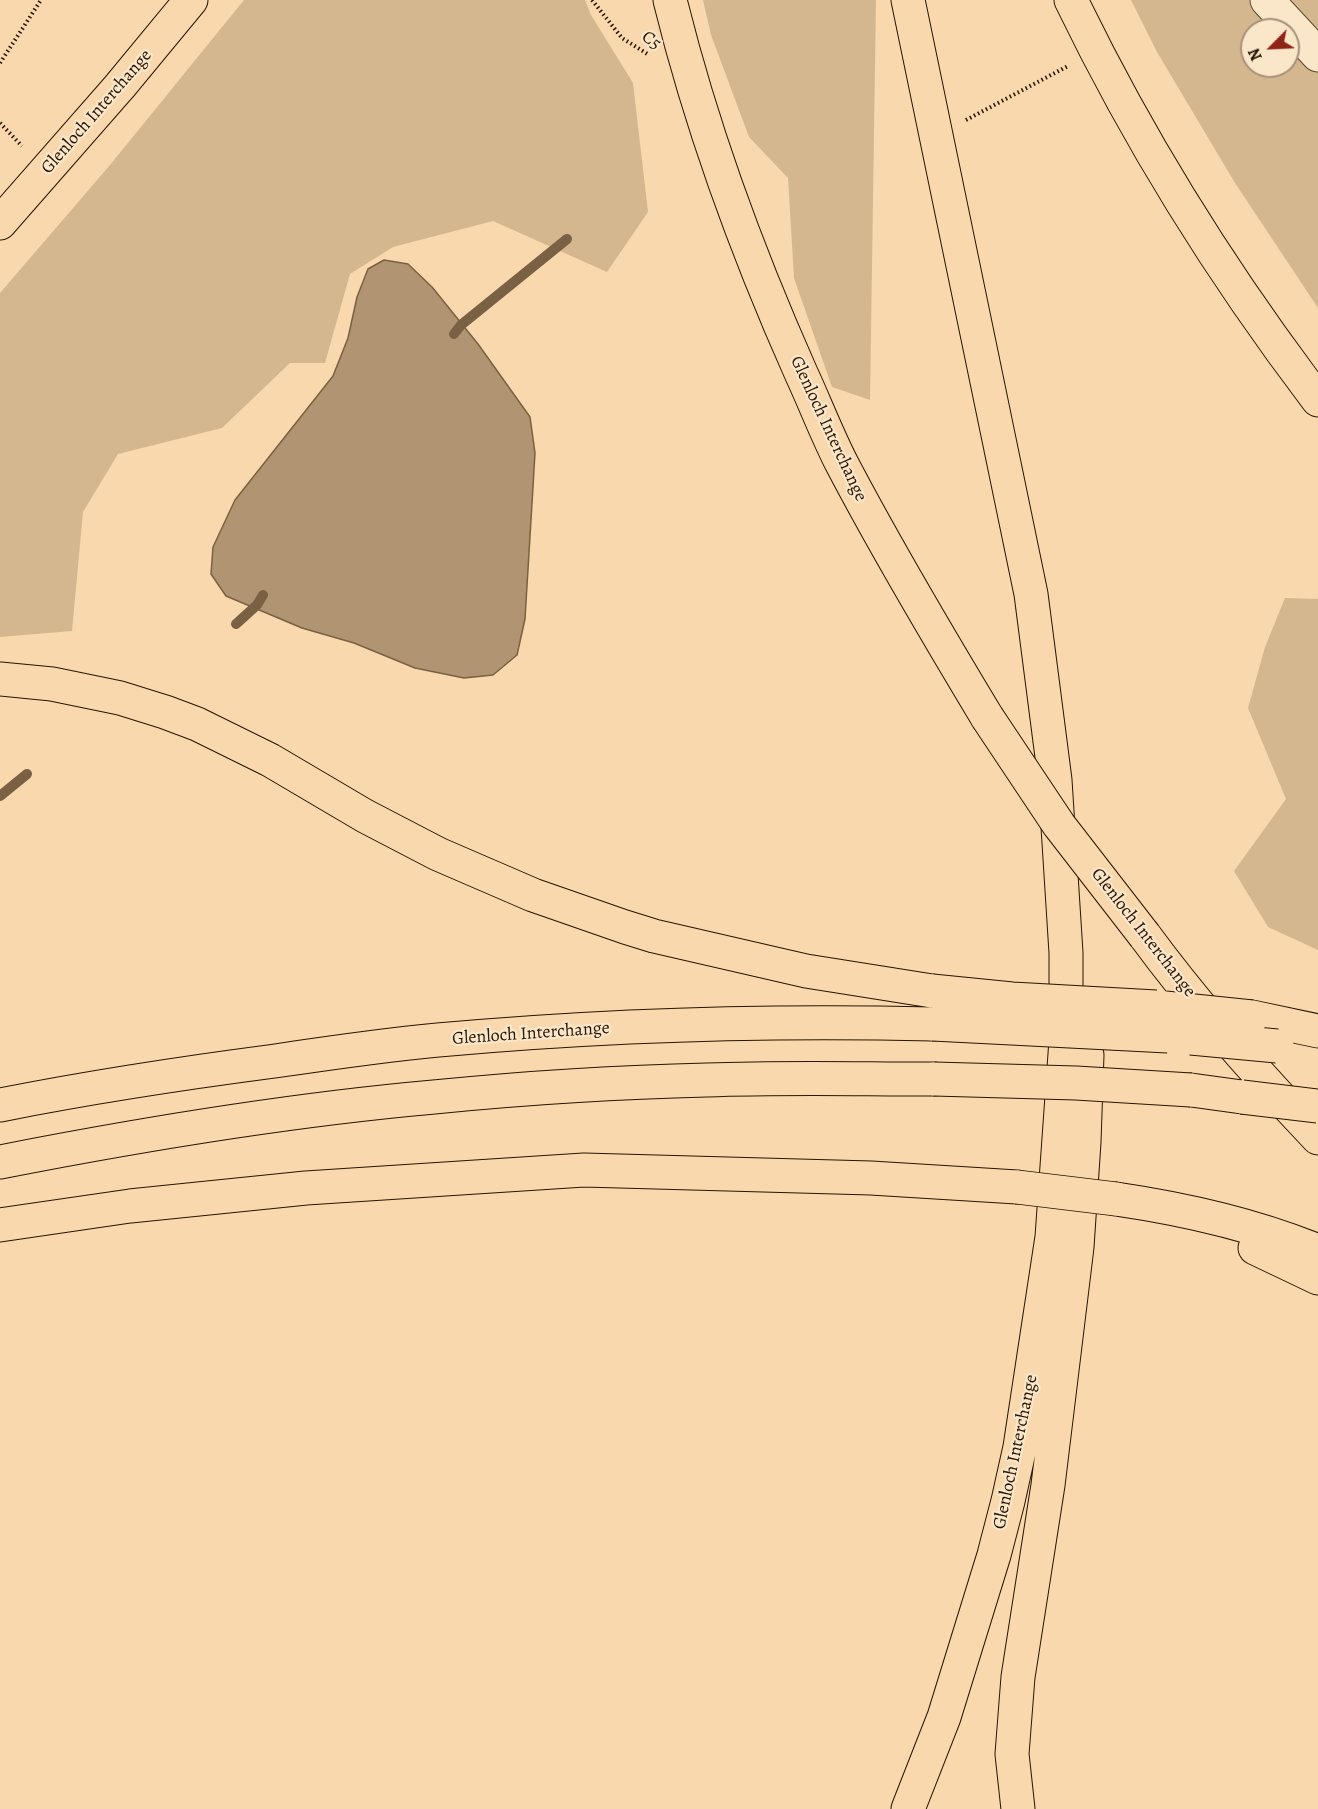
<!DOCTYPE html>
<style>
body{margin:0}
#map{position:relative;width:1318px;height:1809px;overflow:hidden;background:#f8d8ac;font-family:Alegreya,serif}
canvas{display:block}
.north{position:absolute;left:1240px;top:18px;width:60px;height:60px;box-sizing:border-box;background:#fae6c9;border:2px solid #a69279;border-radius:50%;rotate:246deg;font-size:16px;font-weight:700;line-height:24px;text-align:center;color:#281400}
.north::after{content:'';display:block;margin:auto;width:21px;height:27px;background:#8f2418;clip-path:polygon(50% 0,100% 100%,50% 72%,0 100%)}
</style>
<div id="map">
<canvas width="1318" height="1809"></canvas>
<div class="north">N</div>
</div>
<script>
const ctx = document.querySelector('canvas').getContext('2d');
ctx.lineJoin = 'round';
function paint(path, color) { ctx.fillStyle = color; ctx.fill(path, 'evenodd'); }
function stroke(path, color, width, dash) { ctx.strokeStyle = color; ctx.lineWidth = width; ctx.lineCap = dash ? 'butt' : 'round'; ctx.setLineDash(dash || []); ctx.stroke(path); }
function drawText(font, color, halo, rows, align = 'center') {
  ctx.font = font + ' Alegreya,serif'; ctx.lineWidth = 4.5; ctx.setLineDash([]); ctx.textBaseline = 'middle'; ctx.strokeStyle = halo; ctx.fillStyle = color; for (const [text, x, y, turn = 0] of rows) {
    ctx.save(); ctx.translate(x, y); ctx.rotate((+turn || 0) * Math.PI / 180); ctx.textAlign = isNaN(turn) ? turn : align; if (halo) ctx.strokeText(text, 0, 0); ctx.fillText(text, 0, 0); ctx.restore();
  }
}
const green = new Path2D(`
 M244,0H585L591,15L633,83L648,212L607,272L493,221L393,247L350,274L325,363H290L222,428L118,454L83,512L72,631L0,637V293L110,165Z
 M703,0H876L870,400L832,387L794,278L788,178L749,137L711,35Z
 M1131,0H1318V308L1235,183L1157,52ZM1252,30H1288V66H1252Z
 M1285,598L1318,599V950L1268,927L1234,871L1286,799L1248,708L1265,647Z`);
const water = new Path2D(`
 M384,260L408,264L432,287L478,344L530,417L535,453L525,619L517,655L493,675L464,678L415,668L354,643L302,628L226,596L211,574L213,547L235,500L333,376L348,338L357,297L368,269Z`);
const stream = new Path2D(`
 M454,334L461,325L567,239
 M236,624L257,605L263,595
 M0,796L27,774`);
const path = new Path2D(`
 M592,0L622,38L649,55
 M0,63L41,0
 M966,120L1068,66
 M0,123L22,146`);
const minor = new Path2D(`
 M1267,0L1318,55`);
const highway = new Path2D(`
 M670,0C701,126 748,254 801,373C815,403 827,435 842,464C887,550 937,634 987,717
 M1071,0C1139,141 1223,275 1318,400
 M0,223L120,86L191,0
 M0,679L52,684L120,698L165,712L197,724L270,760L365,816L438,854L533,895L625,927L654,936L806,971L932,991
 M1145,936C1198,1008 1257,1074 1318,1138
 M1252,1017L1318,1031
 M1191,1090L1242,1097
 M0,1105C91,1087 183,1073 275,1061C329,1053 384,1045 438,1040C603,1025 768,1020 933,1024
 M0,1162C143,1134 288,1110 434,1097C525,1088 616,1082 707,1080C783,1077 858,1079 934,1079
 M1116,1199C1184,1209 1255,1225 1318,1251
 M0,1225L130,1206L306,1188L584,1170L871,1178L1017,1187
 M1255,1248L1318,1278
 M908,1809L944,1717L994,1555L1008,1501L1020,1447L1052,1237L1066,1040V953L1055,780L1031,594L908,0
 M1018,1809L1012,1754L1018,1677L1048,1485L1077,1247L1084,1142L1087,1055`);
const highwayBridge = new Path2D(`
 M987,717L1059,825L1145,936
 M932,991L1012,999L1156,1007
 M1165,1008L1252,1017
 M933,1024L1168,1036
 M1191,1038L1277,1046
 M934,1079L1076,1083L1191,1090
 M1242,1097L1318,1106
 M1017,1187L1116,1199`);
const streetNames = [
 ["C5",651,41,37],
 ["Glenloch Interchange",97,112,-49],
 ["Glenloch Interchange",828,429,65],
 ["Glenloch Interchange",1143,933,52],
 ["Glenloch Interchange",531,1034,-4],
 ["Glenloch Interchange",1016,1452,-78]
];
paint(green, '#d5b78f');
paint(water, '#b19572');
stroke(water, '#7a6144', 1.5);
stroke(stream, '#7a6144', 10);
stroke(minor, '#5c452b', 35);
stroke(highway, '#281400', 35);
stroke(path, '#281400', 4, [1.5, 3]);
stroke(minor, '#fae6c9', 33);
stroke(highway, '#f8d8ac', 33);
stroke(highwayBridge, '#281400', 35, []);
stroke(highwayBridge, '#f8d8ac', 33);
drawText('18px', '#281400', '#fae6c9', streetNames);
</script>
